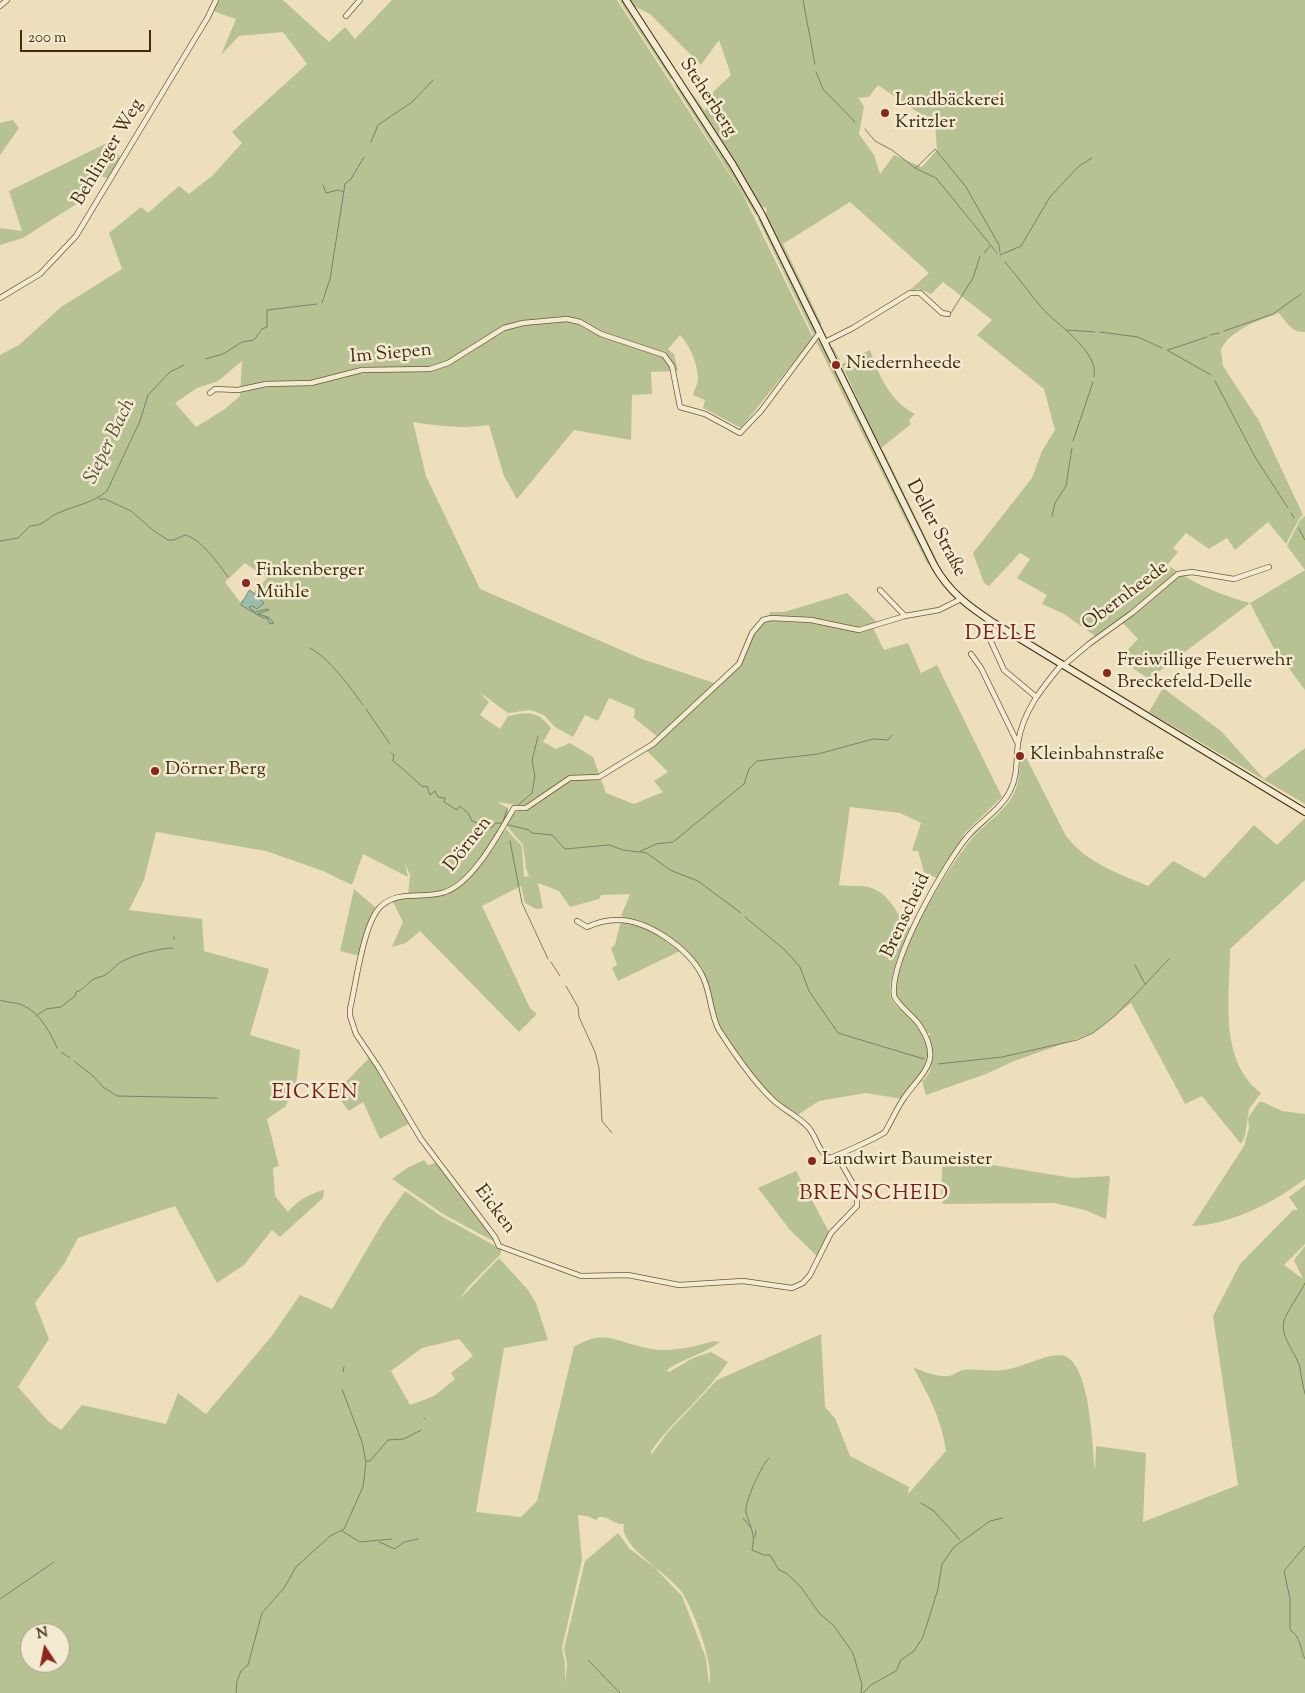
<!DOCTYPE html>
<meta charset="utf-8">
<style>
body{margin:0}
#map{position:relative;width:1305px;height:1693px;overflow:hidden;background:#eddfbc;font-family:"Sorts Mill Goudy",serif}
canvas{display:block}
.north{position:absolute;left:20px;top:1623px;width:50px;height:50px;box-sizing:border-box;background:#f3ead3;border:1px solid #ac9e83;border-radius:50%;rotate:349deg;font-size:14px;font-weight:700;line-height:20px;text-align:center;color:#412b0a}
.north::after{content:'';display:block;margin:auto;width:18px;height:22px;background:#8f2418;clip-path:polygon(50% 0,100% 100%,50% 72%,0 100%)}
.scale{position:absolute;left:20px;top:30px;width:131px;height:22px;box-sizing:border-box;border:2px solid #412b0a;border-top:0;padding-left:6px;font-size:15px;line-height:18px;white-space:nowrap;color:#412b0a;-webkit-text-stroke:4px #f3ead3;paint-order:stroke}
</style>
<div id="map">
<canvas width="1305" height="1693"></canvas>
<div class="north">N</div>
<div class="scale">200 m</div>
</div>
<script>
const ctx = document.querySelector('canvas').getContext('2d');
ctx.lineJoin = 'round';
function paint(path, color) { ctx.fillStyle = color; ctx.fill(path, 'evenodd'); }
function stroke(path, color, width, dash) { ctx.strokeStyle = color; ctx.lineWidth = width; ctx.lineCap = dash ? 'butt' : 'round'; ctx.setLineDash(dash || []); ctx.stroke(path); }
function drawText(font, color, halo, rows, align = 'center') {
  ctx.font = font + ' "Sorts Mill Goudy",serif'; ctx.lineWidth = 5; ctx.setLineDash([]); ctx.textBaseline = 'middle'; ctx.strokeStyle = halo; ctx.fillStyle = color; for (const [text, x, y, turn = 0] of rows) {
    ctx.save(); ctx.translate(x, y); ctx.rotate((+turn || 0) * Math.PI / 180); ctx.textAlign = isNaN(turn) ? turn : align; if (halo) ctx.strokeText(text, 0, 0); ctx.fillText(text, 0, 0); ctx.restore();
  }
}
const green = new Path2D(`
 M218,0H283L329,42L345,27L355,39L392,0H617L743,195L813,338L741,428L703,408L705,400L693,395C694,390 698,384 698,379C698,365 690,345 680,335L668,349L674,354L678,371L651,372L652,394L632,395L631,440L574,430L517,499L504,476L489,425C463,429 439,426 413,422L426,476L480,589L642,659L717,684L658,737L634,718L635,709L609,698L598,721L585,715L573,737L555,727L544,715L530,710L508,713L479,692L489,702L480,715L500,729L508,716C528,712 537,710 551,728L543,742L556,749L570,743L593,757L606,793L634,804L663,792L654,781L668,772L646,750L732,673L752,635L764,621L771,619L816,621L860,632L873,628L884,650L908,643L921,673L937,665L1002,797L965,833L939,879L924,872L918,851H912L921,823L900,813L850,807L839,885C849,887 864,884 874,889C892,896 897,917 911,929C903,943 886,982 891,998C894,1006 903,1011 910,1017C922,1028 933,1052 926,1068C921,1079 909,1089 902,1099L866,1093L819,1101L796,1116C765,1093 736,1061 719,1026C708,1003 709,975 689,956C671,938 643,925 621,916L630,894L601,895L599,899L570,907L559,891L538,883L543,908L536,909L525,903L521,886L482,906L530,1008L537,1014L519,1032L420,931L406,943L392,947L403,922L392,900L422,897L456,888L506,829L522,846L524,877L529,876L526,868L523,845L506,825L513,813L529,807L497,802L508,808V816C496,836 472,879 450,888C437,894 423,894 408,894L410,875L405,863L408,877L363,854L352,885L323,871L266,851L156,832L144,880L129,910L202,919L204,951L269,969L250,1035L300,1050L297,1079L286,1106L267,1119L279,1166L273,1168L275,1196L288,1212C298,1200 309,1194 324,1190L323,1198L280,1237L272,1230L244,1265L217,1283L175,1206L78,1238L64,1264L35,1303L49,1339L18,1387L48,1421L61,1430L82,1405L166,1424L178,1393L206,1414L271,1337L300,1295L332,1309L383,1222L405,1191L441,1216L501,1249V1254L469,1286L459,1300L499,1258L528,1290L536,1303L548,1340L504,1348L476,1512L521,1517L537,1501L574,1347C606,1327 618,1344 652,1349C672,1352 694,1347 713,1341L720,1342C704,1354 684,1358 667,1370L669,1372L693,1358L711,1352L728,1362C706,1395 674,1419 651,1451V1455L668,1432L717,1380L821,1334L825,1407L835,1418L850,1456L909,1487L908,1494L946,1451C942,1420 928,1394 913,1367C924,1372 936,1377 949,1376C954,1375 958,1371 963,1370C978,1368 994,1373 1009,1369C1025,1366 1044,1355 1060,1355C1091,1357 1092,1447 1095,1470L1096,1446L1146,1453L1143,1522L1238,1485L1213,1316L1240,1264L1293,1210H1298L1289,1197L1305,1185V1244L1284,1265L1303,1279L1294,1260L1305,1246V1693H0V355L19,345L61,307L122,269L109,233L141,207L148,213L179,186L189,194L212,176L242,143L232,132L307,64L283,32L239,36L221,55L236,19L213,11ZM242,361L240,396L225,409L196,427L175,403L197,388L218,381ZM245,563L267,578L257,590L240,602L225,582ZM459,1339L473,1356L451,1373L455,1379L434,1396L410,1405L391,1371L422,1348ZM578,1515L587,1516L596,1520L599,1517C609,1516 614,1525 624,1524C618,1547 671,1574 683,1594C694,1612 715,1666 709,1685L706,1658L682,1596L654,1567L630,1549L618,1533L585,1561L564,1649L567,1664L565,1684V1664L562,1648L582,1560ZM30,1633H60V1663H30Z
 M619,0H623L672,75L671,80Z
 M630,0H1305V332C1292,333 1287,323 1279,313C1259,320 1232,329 1221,349L1223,366L1259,421L1303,515L1299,519L1286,544L1268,522L1235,550L1227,538L1209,549L1186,533L1173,548L1178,552L1167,565L1177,571L1129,613L1095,636L1064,614L1042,604L1047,595L1017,578L1030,559L1020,553L989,586L984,583L973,553L1032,478L1042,451L1055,430L1044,389L977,335L992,320L943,282L931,294L919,289L910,290L929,273L850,202L783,244L822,325L818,324L765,215L767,210L765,207L761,208L690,94L691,92L705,111L714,91L731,75L719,40L701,65L650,14L634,6ZM878,85L935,124L937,150L922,167L894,155L880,174L874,155L859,134L864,106L858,98L869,97Z
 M674,84L679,87L744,188L758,215H756Z
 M13,120L19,128L0,155V123Z
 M109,142L121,159L111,179L96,175L78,203L23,238L0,245V228L22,231L9,191Z
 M760,218L815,329L814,336L758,219Z
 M816,341H819L830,359L929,562L928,565Z
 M833,347L842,364L870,350C879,376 890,401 915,414L909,420L911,424L880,449L842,365L831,348Z
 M883,450L938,563H935L882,453Z
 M1305,516V690L1273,647L1250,603L1149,679L1119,659L1138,639L1121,621L1178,572C1201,587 1224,596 1250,603L1305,570L1287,546L1300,520Z
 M847,593L878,623L859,629L819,619L769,617L770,612H784Z
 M1163,688L1221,731L1264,779L1305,748V804L1149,712Z
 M1025,755L1066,836C1087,863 1117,873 1148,886L1173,861L1205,878L1254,825L1277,845L1305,818V880L1230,949C1230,997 1218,1060 1261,1093L1249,1109L1245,1136L1241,1144L1202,1096L1185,1104L1131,1003L1093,1033L1014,1061L986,1074L926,1095L922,1081C936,1070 932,1054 928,1038L930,1034L925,1031C918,1018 901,1008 897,995C887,963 952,861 974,836C986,823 1008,809 1015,791C1019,781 1020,769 1020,758Z
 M354,889L375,907L360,956L340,951Z
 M623,922C645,923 663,940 680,951L618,981L612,968L617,965L611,948L615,945L620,924Z
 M370,1057L410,1123L380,1139L363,1102L349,1111L335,1093Z
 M1259,1102H1263L1282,1111L1305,1114V1179C1275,1202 1230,1225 1192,1226L1244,1146L1249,1128L1248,1118Z
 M424,1160L428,1165L436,1163L443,1169L494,1238L493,1241L443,1214L392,1179L407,1168Z
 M968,1161L1073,1178L1110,1176L1106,1219L1085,1210L1054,1203L943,1204C939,1190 943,1178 942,1164Z
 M796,1171L829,1232L818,1257L790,1230L758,1188Z`);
const water = new Path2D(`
 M250,590L264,603L257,609L252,606L249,607L255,612L267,609L269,610L258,614L268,617L274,623L270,624L267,618H263L241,605Z`);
const stream = new Path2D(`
 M803,0L815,64
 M816,72L823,89L855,122
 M865,129L875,141L892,150L915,168L936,178L997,253
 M371,142L378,125L412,102L433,80
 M916,168L935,149L966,187L999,245L1000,252
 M323,185L326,193L338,190L344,192
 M984,253L990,246
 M1000,255L1021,246L1050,197L1079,166L1092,158
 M1005,262C1018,277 1029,293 1042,308C1056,324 1100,352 1094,377
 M322,303L330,279L345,184L351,179L364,157
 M949,316L973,278L980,256
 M1066,330L1095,332
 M1224,331L1273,314L1301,294
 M1100,332L1138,337L1162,348
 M1210,335L1219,333
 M1167,350L1211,375
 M1168,350L1207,337
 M205,359L223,354L242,342L254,340L262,329L267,327V310L317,304
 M1215,381L1255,457L1288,508
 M1073,441L1093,382
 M99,499H105L131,511L154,531L168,540H174L185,535C200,538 219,564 228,577
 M1291,513L1294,518
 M1052,516L1055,503L1066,486L1072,448
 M1299,529L1305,540
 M0,541L18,538L30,526C46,525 45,519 58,513C74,506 93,503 107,491L140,421L148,395L170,372L184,365
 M310,648C328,657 351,688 363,705
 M366,709L390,744
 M391,753L394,755L393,761C404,769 412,778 423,787L427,786L430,795L435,791L438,797L445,798L444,802L457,810L460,806L468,813L472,821L491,828L496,823H504
 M517,806L532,793L535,776L532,761L538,736
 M503,822L507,809
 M509,825L529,830L532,833L552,835L565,849L609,845L623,850L639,852L656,844L673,842L744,784L749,769L757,761L818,754L873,739L888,740L892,735
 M510,841L522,903L548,959
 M640,852L647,853L670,870L698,881L741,913
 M745,917L785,950L800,967L809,991L838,1033L924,1059
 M174,937V939
 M551,962L560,976
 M1135,965L1145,984
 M566,986L578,1007L579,1017L595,1052L599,1068L602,1121L612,1133
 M0,1000C7,1003 13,1002 19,1004C37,1009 50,1031 57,1048
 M36,1016L46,1009L61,1007L75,996L76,992C84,990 87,983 94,979C98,977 102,977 105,975C111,972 115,965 121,962C132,955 161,948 173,948
 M61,1052L70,1058
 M74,1061L93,1076L103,1087L117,1096L217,1098
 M938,1064L1002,1057L1077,1040L1093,1033L1115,1016L1169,959
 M1305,1283C1301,1292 1286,1313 1284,1321C1280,1338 1297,1354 1300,1368C1301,1377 1303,1385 1305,1394
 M343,1372L344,1367
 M424,1418L425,1419
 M769,1458C762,1464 744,1503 746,1512C750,1528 756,1533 752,1550L764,1555H770L779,1570L786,1573L801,1587L819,1613L834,1626L853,1653L862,1685L861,1693
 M367,1461H370L388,1440L404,1439L421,1430
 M921,1503L934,1511L960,1540
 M743,1518L750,1527
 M342,1531L360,1542L392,1539
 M755,1537L756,1530
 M379,1542L395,1549L404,1542L418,1539
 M1305,1546L1284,1571L1290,1599V1630C1301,1636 1300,1650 1305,1659
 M0,1599L54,1562
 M588,1660L620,1693
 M236,1693L237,1681L241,1671L248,1665L262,1613L284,1588L296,1567L330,1536L344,1529L363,1487L366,1462L362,1442L342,1389
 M863,1693L871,1685L896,1671L901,1660L914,1651L923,1637L938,1589L942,1564L954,1547L990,1521L1003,1518`);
const street = new Path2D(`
 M0,6L7,0
 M346,16L360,0
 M0,298L40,274L76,236L208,17L216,0
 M825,342L853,328L910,293H920L942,313L948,314
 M210,393L215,389L238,390L266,384L311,383L362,370L430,369L448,363L504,328L523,323L567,319L580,322L601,334L664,355L672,366L680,407L705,414L740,433L761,411L820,332
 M880,590L905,616
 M988,629V635L1004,670L1035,696
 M971,654L981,668L1018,744
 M1064,665L1089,644L1132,613L1178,574L1192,572L1234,579L1269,567
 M577,921L587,927C596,923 605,920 616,920C647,919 688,948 702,975C711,992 710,1014 719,1030C734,1053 752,1080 772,1099C783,1110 798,1116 808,1127C817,1137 817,1150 829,1158C837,1156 879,1137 885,1132C892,1120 897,1108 904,1098C923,1071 943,1062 920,1026C913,1015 900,1008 894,996C889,961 945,863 968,836C981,821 1001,809 1010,791C1018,776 1016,760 1018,743C1023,711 1042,688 1062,664
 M837,1156L857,1191V1206L831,1233L810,1275L803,1283L792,1288L743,1281L679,1285L628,1275L581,1276L507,1249L499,1246L495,1237L421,1139L379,1068L356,1034L350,1016V1009C356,984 363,925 380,907C398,889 423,900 445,892C473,883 499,833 514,808H526L570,778L599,777L653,744L739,664L752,633L763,620L771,618L811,620L859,630L905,616L939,610L959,600`);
const secondary = new Path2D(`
 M626,0L733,165L762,215L934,565C949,592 968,606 994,623L1305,812`);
const markers = [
 [885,113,5,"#8f2418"],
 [836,365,5,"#8f2418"],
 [246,583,5,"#8f2418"],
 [1107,673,5,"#8f2418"],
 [1020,756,5,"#8f2418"],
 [155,771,5,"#8f2418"],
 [812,1161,5,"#8f2418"]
];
const streetNames = [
 ["Steherberg",707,98,57],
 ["Behlinger Weg",109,153,-59],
 ["Im Siepen",391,355,-5],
 ["Deller Straße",935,529,62],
 ["Obernheede",1126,597,-37],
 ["Dörnen",469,845,-52],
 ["Brenscheid",907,916,-65],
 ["Eicken",494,1210,53]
];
const poiNames = [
 ["Landbäckerei",895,102],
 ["Kritzler",895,124],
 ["Niedernheede",846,365],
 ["Finkenberger",256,572],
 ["Mühle",256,594],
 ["Freiwillige Feuerwehr",1117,662],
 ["Breckefeld-Delle",1117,684],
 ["Kleinbahnstraße",1030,756],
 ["Dörner Berg",165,771],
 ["Landwirt Baumeister",822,1161]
];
const waterNames = [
 ["Sieper Bach",111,442,-64]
];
const quarterNames = [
 ["DELLE",1001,635],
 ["EICKEN",315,1094],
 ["BRENSCHEID",874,1195]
];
paint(green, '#b7c292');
paint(water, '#99bdaf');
stroke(water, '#76836d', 1);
stroke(stream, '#76836d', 1);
stroke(street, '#6c5836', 6);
stroke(secondary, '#412b0a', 8);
stroke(street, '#f3ead3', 4.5);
stroke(secondary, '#f3ead3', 6);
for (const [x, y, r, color] of markers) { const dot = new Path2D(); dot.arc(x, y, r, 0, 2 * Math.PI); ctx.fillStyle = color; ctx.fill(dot); stroke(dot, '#f3ead3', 2); }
drawText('19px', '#412b0a', '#f3ead3', streetNames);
drawText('19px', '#412b0a', '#f3ead3', poiNames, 'left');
drawText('italic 20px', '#575033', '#f3ead3', waterNames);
ctx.letterSpacing = '1px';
drawText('21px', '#7a1f14', '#f3ead3', quarterNames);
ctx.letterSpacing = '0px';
</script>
